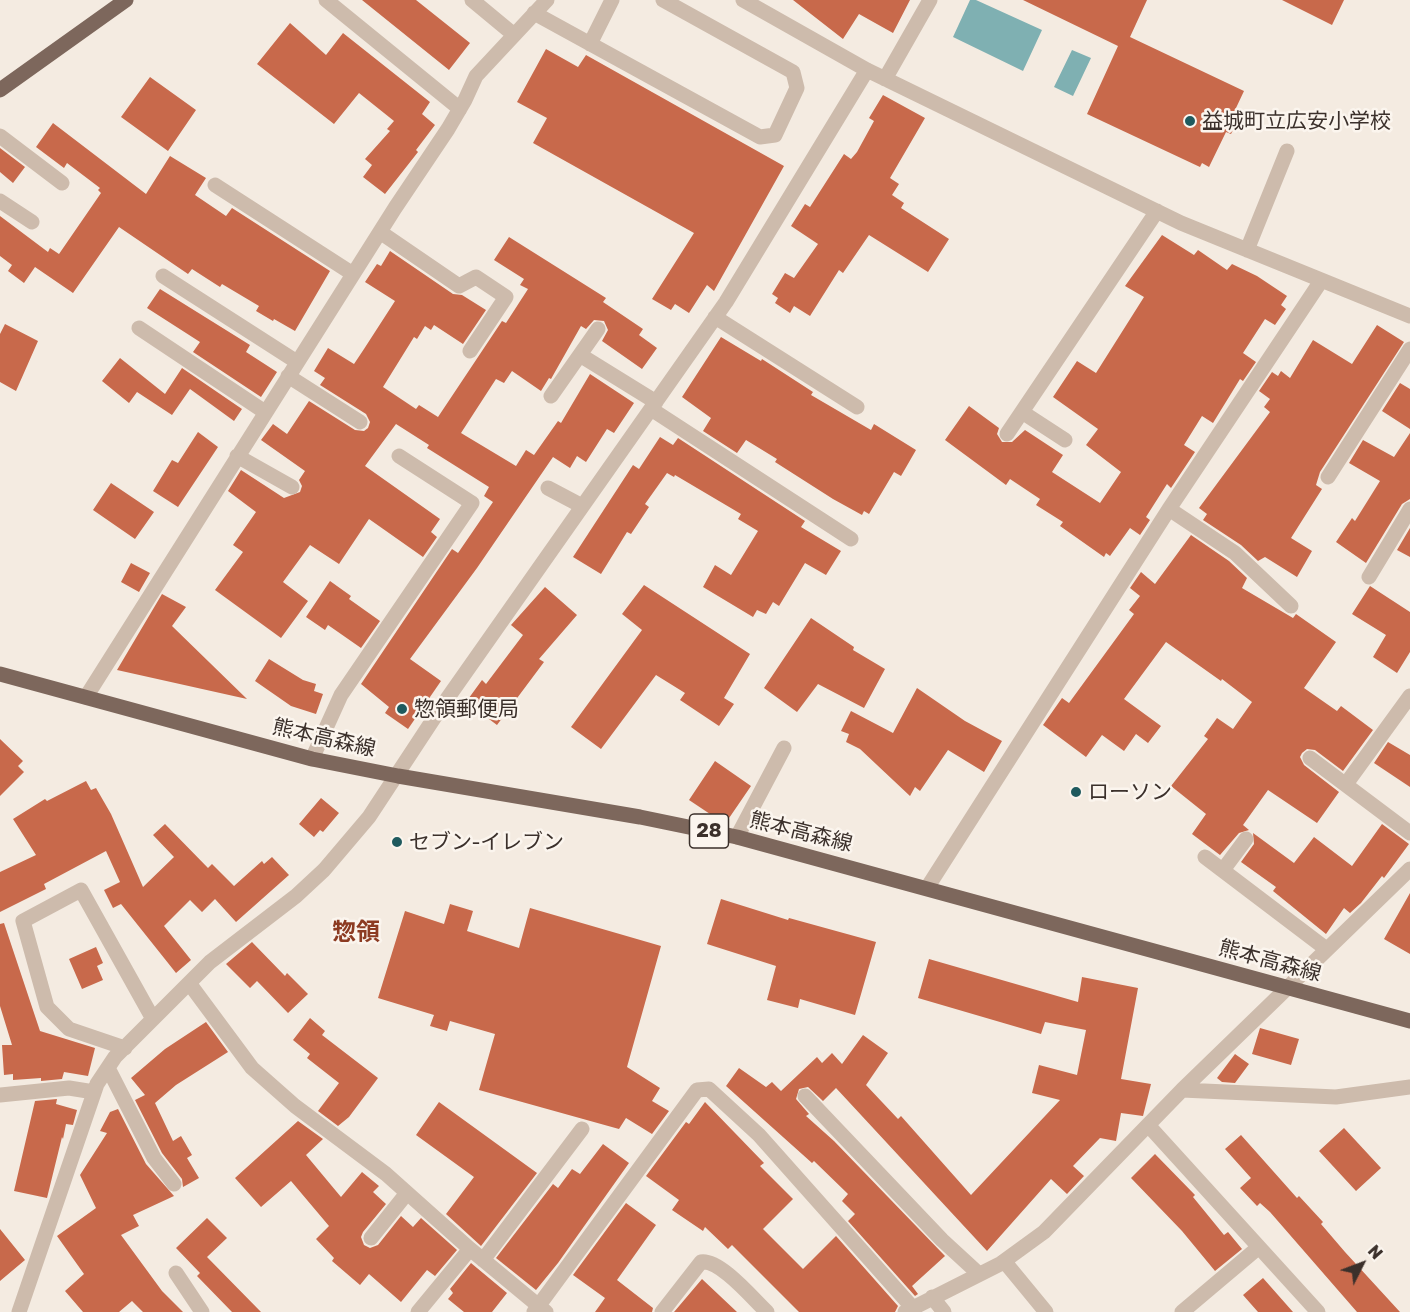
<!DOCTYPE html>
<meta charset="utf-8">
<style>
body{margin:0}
#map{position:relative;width:1410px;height:1312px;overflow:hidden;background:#f4ebe1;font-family:"Golos Text",sans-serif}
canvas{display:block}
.north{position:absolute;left:1332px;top:1234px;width:60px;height:60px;-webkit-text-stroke:4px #fbf5ee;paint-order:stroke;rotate:48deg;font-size:16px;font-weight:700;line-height:24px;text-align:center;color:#3b302b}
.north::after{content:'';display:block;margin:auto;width:21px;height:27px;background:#3b302b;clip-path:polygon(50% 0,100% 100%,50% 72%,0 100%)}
</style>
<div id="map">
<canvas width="1410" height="1312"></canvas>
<div class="north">N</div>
</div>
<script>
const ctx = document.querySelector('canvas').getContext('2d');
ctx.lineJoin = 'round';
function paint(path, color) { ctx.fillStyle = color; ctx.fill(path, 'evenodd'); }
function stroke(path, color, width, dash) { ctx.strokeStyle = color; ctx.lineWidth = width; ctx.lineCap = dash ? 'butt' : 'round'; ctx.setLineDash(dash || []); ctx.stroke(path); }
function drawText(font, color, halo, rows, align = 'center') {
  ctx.font = font + ' "Golos Text","Noto Sans JP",sans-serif'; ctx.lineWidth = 5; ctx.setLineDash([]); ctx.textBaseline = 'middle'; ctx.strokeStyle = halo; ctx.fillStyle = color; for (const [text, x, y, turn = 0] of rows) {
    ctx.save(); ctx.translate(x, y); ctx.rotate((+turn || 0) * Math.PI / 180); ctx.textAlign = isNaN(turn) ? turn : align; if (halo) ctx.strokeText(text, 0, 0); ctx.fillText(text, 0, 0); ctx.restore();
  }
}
const water = new Path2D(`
 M970,0H976L1042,30L1023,71L953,37Z
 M1072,50L1091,58L1073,96L1054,87Z`);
const building = new Path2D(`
 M362,0H416L470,43L449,70Z
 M793,0H910L893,33L859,14L843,39Z
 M1023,0H1147L1130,37L1244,91L1236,108L1242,112L1231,134L1226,132L1209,167L1202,163L1200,167L1087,114L1118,46Z
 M1282,0H1344L1332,25Z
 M290,23L326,55L343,33L430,102L422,114L435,125L416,150L418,152L385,194L363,177L372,165L365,159L390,131L387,129L394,121L359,93L334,124L257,64Z
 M546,49L578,67L586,55L784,166L714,291L707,285L689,313L675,304L671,310L652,299L694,233L533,143L547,118L517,102Z
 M150,77L196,110L168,151L121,117Z
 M883,95L925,118L890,178L899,184L892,195L904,203L901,208L949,239L928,272L869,235L843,273L839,270L810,316L794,306L790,313L775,303L778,298L772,294L785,273L794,278L818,244L791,226L805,204L810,207L844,154L851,159L857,152L874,121L869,118Z
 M53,123L146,194L170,156L206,178L195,195L226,216L232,208L330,271L295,331L274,319L273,321L256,311L259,306L222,284L220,287L192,269L188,274L119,227L73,293L35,267L24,283L8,271L12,265L0,256V216L48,252L50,248L59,254L101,193L98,190L100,188L67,163L64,168L36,147Z
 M0,148L25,167L13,183L0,172Z
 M1162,235L1194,255L1198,250L1227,270L1232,264L1257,276L1287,296L1281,305L1286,309L1275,325L1265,319L1243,353L1256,362L1243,381L1240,379L1213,423L1202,416L1184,445L1195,452L1171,488L1167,484L1146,517L1150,520L1140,535L1130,528L1110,556L1106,553L1104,557L1060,526L1063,522L1036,505L1040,499L1010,479L1006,485L945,440L969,406L999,428L997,434L1002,442H1012L1025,430L1063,455L1052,472L1100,503L1121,472L1086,445L1098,429L1053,397L1077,361L1096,373L1144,297L1125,286Z
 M509,237L606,298L603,302L643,329L639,335L657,348L642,369L602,341L608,330L604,321L594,320L586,329L581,326L551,379L549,378L541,391L512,371L504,383L496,379L461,433L516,466L526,450L534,455L558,421L561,423L590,374L634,403L614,433L607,429L586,462L577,456L570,468L553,457L477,568L410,659L441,681L408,729L385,713L389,707L361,684L452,549L458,553L493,502L484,496L489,487L427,448L429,445L396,424L365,466L440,519L431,532L437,537L423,557L369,519L339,564L310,545L283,582L308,601L281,638L215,590L243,552L233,545L256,512L228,491L241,470L284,498L300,492L302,486L299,480L305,471L261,440L273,424L287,434L309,401L355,430L364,431L368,428L370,422L366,414L320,385L325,378L314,371L328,348L354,364L364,349L395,301L365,282L377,264L381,266L390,251L453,294L462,295L486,310L463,344L434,325L431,330L425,326L417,339L414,337L383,387L416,409L419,405L438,417L502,321L506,323L528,289L520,285L524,279L494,260Z
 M160,289L250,345L246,352L277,372L261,397L193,352L200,342L147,308Z
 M5,324L38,341L16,391L0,382V334Z
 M1377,325L1404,342L1320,472L1316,485L1322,489L1291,538L1312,551L1297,577L1265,557L1258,561L1241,545L1203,520L1207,514L1199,508L1270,412L1264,407L1270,399L1259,391L1272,372L1278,376L1281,371L1290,378L1313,340L1352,364Z
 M721,337L761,361L762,359L813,392L811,395L871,430L874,424L916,450L901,476L894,472L869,514L864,511L862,515L833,499L775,462L777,459L746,440L737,453L703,431L711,418L682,397Z
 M120,358L165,394L182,368L242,409L234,421L190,389L172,415L137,392L129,403L102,381Z
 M1400,383L1410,389V429L1382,411Z
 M198,432L218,447L178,507L153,491L172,460L178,463Z
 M1410,433V499L1402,504L1366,563L1336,542L1352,518L1355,521L1380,481L1349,463L1363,440L1394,457Z
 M660,437L673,445L678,438L805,521L801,527L841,551L826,575L805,563L779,606L773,602L766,614L757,610L753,617L703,587L715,565L731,575L758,531L738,519L741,514L675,475L674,477L667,473L645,504L649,507L631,534L627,532L601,574L573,557L633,465L639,469Z
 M111,483L154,512L135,539L93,510Z
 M1410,528V557L1397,550Z
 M1191,535L1229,561L1247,578L1242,588L1293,618L1296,614L1336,642L1304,688L1337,711L1341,706L1373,730L1343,771L1315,750L1307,749L1302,753L1300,757L1304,765L1339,792L1317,823L1268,790L1243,825L1249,830L1239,833L1220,855L1192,834L1206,814L1171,786L1208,739L1204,736L1217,718L1233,729L1252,702L1222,679L1221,681L1166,642L1124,699L1161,726L1148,743L1136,734L1124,751L1102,735L1086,757L1043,725L1062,698L1069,703L1134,614L1129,610L1140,596L1130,588L1141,572L1155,584Z
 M131,563L150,573L139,592L121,582Z
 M330,581L351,596L349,599L380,621L361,648L328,625L325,630L306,617Z
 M644,585L750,654L724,698L734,704L719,726L680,700L685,693L656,675L601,749L571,727L642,630L622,614Z
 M1370,586L1410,612V652L1397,673L1373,657L1386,635L1352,614Z
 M545,587L577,615L539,659L544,662L497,725L466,702L482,680L486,684L523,635L511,625Z
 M162,594L186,607L172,626L247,699L117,670Z
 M811,618L854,647L853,650L885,669L864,708L818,684L797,712L764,688Z
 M269,659L303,680L316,684L314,691L323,694L316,714L291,706L255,681Z
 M917,688L965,721L1002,741L984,772L948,750L920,791L915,787L910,796L860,749L846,742L849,734L841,731L851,711L893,733Z
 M0,739L23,761L18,766L24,772L0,796Z
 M1388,742L1410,755V787L1374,763Z
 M715,761L751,786L725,824L689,800Z
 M86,781L91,790L96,788L111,814L143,887L174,857L153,835L165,824L208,868L212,864L234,886L262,861L264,864L272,857L289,875L236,922L215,899L202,912L190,900L164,926L191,960L176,973L121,904L113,908L104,890L120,882L106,851L44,884L46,889L0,912V872L36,855L13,819L45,799L47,801Z
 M321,798L339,813L323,832L320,830L314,837L299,824Z
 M1382,824L1409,844L1384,878L1382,876L1361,903L1350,913L1344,908L1326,934L1273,891L1276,887L1241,862L1254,844L1253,833L1294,863L1314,837L1352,866Z
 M1410,893V954L1384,939Z
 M721,899L788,920L789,918L876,942L855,1015L800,999L798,1008L767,1000L776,966L707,944Z
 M450,904L473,911L467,931L519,948L530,908L661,946L627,1067L660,1088L652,1101L669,1111L652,1134L626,1118L619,1129L479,1090L495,1034L450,1021L447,1031L430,1026L434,1015L378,998L405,911L444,924Z
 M4,923L40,1031L95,1048L88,1076L64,1072L62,1079L41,1081V1078L13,1080V1074L4,1075L2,1045H12L0,1006V924Z
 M252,942L285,976L287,973L308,994L288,1013L257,981L250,988L226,964Z
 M96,947L103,963L97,966L103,980L82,989L69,959Z
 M929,959L1078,1002L1082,977L1138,988L1121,1079L1151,1084L1143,1116L1121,1113L1116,1141L1100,1138L1073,1166L1084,1176L1067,1194L1051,1179L987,1251L836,1088L823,1101L808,1087L799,1089L796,1099L809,1114L806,1116L834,1141L945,1256L912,1286L918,1294L915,1296L848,1221L855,1214L842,1201L848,1194L814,1161L812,1163L726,1086L739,1068L766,1087L772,1082L781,1091L817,1057L822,1063L832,1053L842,1064L863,1035L888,1053L866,1085L898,1119L901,1116L971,1195L1060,1100L1032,1093L1039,1065L1077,1075L1086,1030L1045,1022L1041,1034L918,998Z
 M310,1018L325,1031L322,1035L378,1078L349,1117L338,1126L318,1111L339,1083L307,1058L310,1054L293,1040Z
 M206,1022L228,1052L176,1085L155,1103L173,1141L181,1136L192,1155L187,1158L199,1178L183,1187L182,1179L162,1153L135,1100L145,1095L131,1078L165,1049Z
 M1260,1028L1299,1039L1291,1065L1252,1054Z
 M1235,1054L1249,1064L1235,1083L1222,1082L1217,1078Z
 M57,1099L56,1104L77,1110L73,1125L66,1124L63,1139L62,1137L47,1198L14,1191L35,1101Z
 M439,1102L537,1173L481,1246L446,1214L474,1177L416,1135Z
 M705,1102L764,1163L760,1166L793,1199L763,1229L803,1269L836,1236L898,1306L895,1312H799L732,1245L728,1249L705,1227L703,1231L672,1210L679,1200L646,1176L686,1122L689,1124Z
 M118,1109L146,1164L174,1196L133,1215L139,1226L121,1235L162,1291L183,1312H143L132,1301L119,1312H83L65,1291L84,1274L57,1236L96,1208L80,1175L107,1133L100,1131L110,1112Z
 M298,1121L323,1139L306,1155L341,1197L362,1172L379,1186L373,1192L386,1204L363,1232L361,1237L364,1245L370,1248L378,1245L401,1216L413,1227L421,1218L457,1250L435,1276L427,1270L401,1302L369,1274L360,1285L332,1261L334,1258L316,1239L329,1226L291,1181L261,1207L235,1178Z
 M1344,1128L1381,1168L1356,1191L1319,1151Z
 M1241,1135L1297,1198L1299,1196L1323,1222L1321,1224L1345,1252L1400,1312H1357L1270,1212L1260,1203L1257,1206L1240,1188L1251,1178L1225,1149Z
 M603,1144L629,1163L558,1263L536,1290L496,1258L553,1184L558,1188L572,1169L580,1174Z
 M1155,1154L1195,1195L1193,1197L1224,1235L1228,1232L1242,1249L1215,1271L1182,1231L1131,1178Z
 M626,1203L656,1225L617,1280L653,1308L652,1312H595L605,1298L573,1275Z
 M207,1218L227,1238L207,1257L261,1312H232L197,1276L200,1273L176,1248Z
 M0,1229L25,1260L0,1281Z
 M471,1263L507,1293L492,1312H464L448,1299L453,1293L450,1289Z
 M1263,1278L1293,1312H1258L1243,1295Z
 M702,1279L737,1312H674Z`);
const minor = new Path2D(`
 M326,0L460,109
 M472,0L513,34
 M743,0L867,70L1181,223L1410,316
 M534,13L760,137L775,135L797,88L793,72L663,0
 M590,44L612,0
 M885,79L930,0
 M0,136L62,183
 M215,185L353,274
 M0,201L32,222
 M380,232L459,286L476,277L506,297L470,351
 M1247,250L1287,151
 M163,276L297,362
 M715,317L857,407
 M139,328L265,412
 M580,355L656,402
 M288,376L360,422
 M551,396L598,329
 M651,409L851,539
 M1022,412L1065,440
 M1007,434L1157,211
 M237,456L292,487
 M1328,477L1410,349
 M548,488L582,506
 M1169,509L1235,553L1291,606
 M1369,577L1410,509
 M86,697L395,208L448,129L465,100L476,76L547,0
 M1310,758L1410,833
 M312,759L341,695L472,503L399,456
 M1346,784L1410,696
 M737,837L784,748
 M1205,857L1325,948
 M1223,870L1246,839
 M927,888L1169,509L1321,281
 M189,983L252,1068L295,1106L386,1174L470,1249L546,1312
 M125,1048L69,1029L47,1007L23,921L81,890L153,1019
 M108,1068L154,1158L174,1184
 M1182,1090L1336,1097L1410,1087
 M0,1095L69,1088L94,1092
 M805,1096L942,1240L979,1274
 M1148,1125L1318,1312
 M371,1238L407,1193
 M483,1260L582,1129
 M1004,1261L1046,1312
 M176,1273L202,1312
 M932,1297L944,1312
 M19,1312L97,1084L115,1057L210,962L296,896L324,870L369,817L442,706L726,302L867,70
 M418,1312L470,1249
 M534,1312L697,1090L709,1089L759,1135L912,1307
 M662,1312L701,1262C720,1259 753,1299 767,1312
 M905,1312L1000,1264L1044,1232L1182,1090L1410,869
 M1182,1312L1259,1247`);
const major = new Path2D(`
 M0,90L126,0
 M0,674L312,759L398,776L640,817L737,837L1410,1021`);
const markers = [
 [1190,121,6,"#1f5a5e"],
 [402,709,6,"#1f5a5e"],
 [1076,792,6,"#1f5a5e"],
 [397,842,6,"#1f5a5e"]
];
const shields = [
 [709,831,39]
];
const shieldNames = [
 ["28",709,831]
];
const poiNames = [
 ["益城町立広安小学校",1202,121],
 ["惣領郵便局",414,709],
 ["ローソン",1088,792],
 ["セブン-イレブン",409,842]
];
const streetNames = [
 ["熊本高森線",324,738,13],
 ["熊本高森線",801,832,14],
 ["熊本高森線",1270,961,15]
];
const quarterNames = [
 ["惣領",356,932]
];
paint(water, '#7fb0b2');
paint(building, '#c8694b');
stroke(minor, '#cdbbac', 15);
stroke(major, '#7d675c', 15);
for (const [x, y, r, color] of markers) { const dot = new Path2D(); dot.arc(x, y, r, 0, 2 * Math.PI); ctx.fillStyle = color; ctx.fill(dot); stroke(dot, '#fbf5ee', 2); }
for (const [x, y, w] of shields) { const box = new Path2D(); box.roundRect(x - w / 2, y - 17, w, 34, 4.5); ctx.fillStyle = '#fbf5ee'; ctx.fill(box); stroke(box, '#3b302b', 1.5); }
drawText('bold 20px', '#3b302b', null, shieldNames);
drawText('21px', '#3b302b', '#fbf5ee', poiNames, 'left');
drawText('21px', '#3b302b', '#fbf5ee', streetNames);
drawText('bold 24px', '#8c3b22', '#fbf5ee', quarterNames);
</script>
